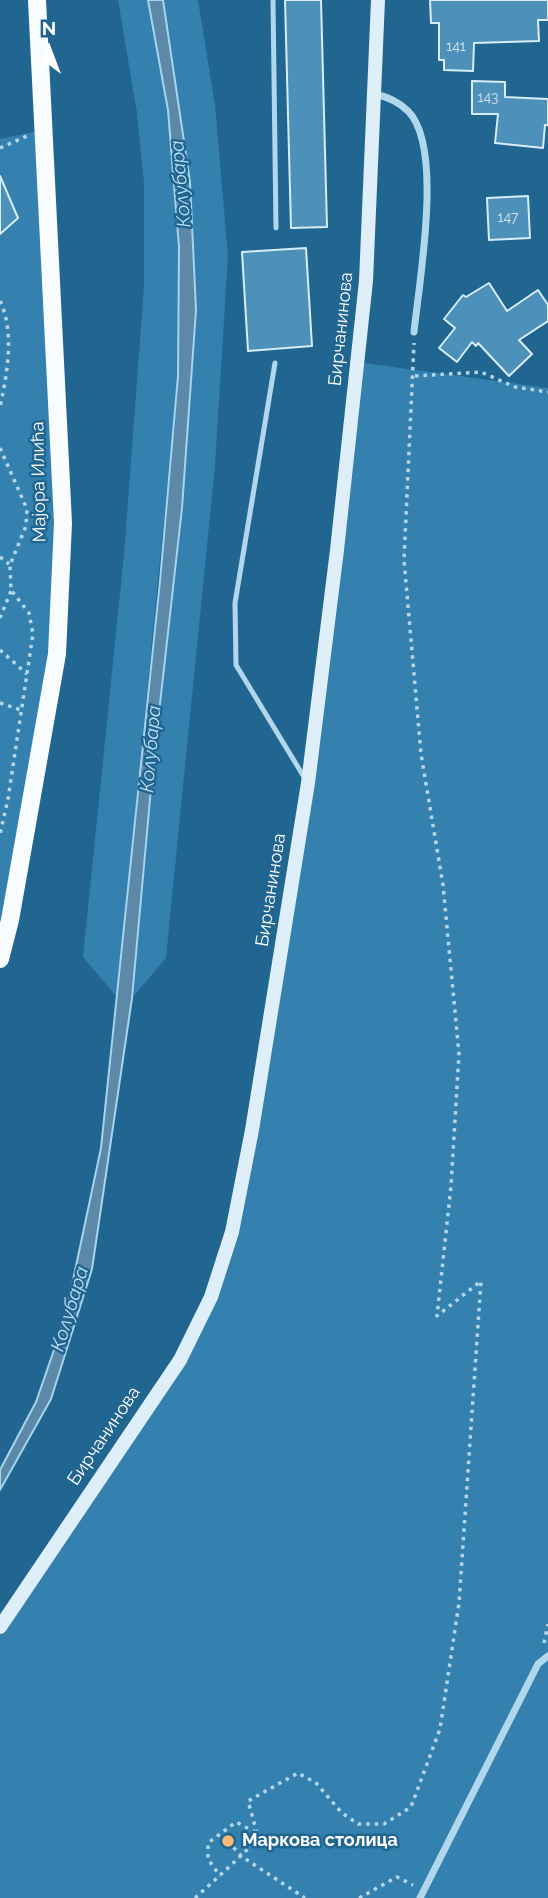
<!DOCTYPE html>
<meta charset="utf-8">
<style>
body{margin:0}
#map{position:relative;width:548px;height:1898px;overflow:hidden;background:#216591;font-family:Raleway,sans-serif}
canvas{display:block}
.north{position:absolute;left:14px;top:14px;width:70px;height:70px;-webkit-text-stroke:5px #216591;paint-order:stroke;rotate:0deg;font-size:19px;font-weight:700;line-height:28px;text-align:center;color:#fff}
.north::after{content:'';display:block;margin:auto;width:24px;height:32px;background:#fff;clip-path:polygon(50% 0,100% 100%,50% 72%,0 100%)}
</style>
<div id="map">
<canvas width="548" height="1898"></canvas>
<div class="north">N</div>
</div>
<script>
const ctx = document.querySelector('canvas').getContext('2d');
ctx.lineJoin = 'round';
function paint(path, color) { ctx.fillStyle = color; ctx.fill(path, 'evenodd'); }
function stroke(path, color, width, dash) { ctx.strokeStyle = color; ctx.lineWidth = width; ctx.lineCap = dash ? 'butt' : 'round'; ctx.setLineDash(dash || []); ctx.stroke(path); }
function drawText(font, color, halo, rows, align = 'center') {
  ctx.font = font + ' Raleway,sans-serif'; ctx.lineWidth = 5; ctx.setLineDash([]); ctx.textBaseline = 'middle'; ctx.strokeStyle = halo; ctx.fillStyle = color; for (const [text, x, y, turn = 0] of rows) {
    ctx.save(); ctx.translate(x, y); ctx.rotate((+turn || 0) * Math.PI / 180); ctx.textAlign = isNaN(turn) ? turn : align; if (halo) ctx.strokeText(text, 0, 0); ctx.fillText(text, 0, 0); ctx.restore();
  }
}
const green = new Path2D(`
 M118,0H148L168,110L179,247L178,376L117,997L83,957L124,554L144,287V183L137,113Z
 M163,0H198L215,105L228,255L215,465L166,958L132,998L153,766L182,508L196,310L190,182Z
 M42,130L60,603L0,960V139Z
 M357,362L548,388V1898H0V1627L180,1360L232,1232L308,783Z`);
const water = new Path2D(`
 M148,0H163L190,182L196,310L182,508L153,766L132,998L92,1269L51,1399L0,1490V1470L36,1402L65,1318L101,1148L160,581L178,376L179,247L168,110Z`);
const building = new Path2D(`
 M285,0H321L327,227L291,228Z
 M430,0H548V20H538L539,41L474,43L473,71L444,70V60H439V23H431Z
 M472,81L505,82V97L548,99V125H545L543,148L495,143L498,114H472Z
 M0,176L18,218L0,234Z
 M528,196L530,238L489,240L487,198Z
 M306,248L312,346L248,351L242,252Z
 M489,283L507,311L538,290L548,305V321L519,340L532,354L509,376L478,343L476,346L472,342L457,362L439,348L455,328L444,319L463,295L466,297Z`);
const path = new Path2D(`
 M0,148L27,136
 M0,301C15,332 7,375 0,407
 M415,376L481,372L515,387L548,392
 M0,448L27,509L26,526L10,565L11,590L29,613L33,634L8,799L0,834
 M0,557L9,564
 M0,618L11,591
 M0,650L27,674
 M0,703L21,710
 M544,1643L548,1624
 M257,1833L248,1801L298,1773L316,1783L342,1813L358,1824H384L411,1807L440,1729L459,1603L481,1281L437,1316L451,1186L459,1054L443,885L421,754L404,560L414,343
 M228,1841L241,1856L305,1898
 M195,1898C216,1879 237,1860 257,1840V1833L236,1822L208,1843V1859L220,1876
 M359,1898L397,1877L413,1885`);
const lane = new Path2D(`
 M273,0L276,228
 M275,363L235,603L236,665L304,777`);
const street = new Path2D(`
 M375,94C388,97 398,101 408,111C444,147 419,282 414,332
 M420,1898L538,1664L548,1656`);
const secondary = new Path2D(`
 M0,1627L180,1360L211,1297L232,1232L252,1130L308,783L337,550L366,281L378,0`);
const primary = new Path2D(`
 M0,959L10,920L57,654L63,523L37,0`);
const markers = [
 [228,1841,7,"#fabb73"]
];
const numberNames = [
 ["141",456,47],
 ["143",488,98],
 ["147",508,218]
];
const streetNames = [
 ["Бирчанинова",341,329,-84],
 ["Мајора Илића",39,482,-91],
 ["Бирчанинова",271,890,-81],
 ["Бирчанинова",104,1436,-56]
];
const poiNames = [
 ["Маркова столица",242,1841]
];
const waterNames = [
 ["Колубара",181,184,-95],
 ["Колубара",151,749,-85],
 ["Колубара",70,1309,-73]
];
paint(green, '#3480ae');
paint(water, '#5c89a7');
stroke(water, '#a5d4ee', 2);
paint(building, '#4d90b9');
stroke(building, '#d7edf9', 2);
stroke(path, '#b1d7ed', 3.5, [3.5, 5]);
stroke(lane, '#b1d7ed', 5);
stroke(street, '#b1d7ed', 7);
stroke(secondary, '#deeffa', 14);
stroke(primary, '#f8fcff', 18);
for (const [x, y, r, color] of markers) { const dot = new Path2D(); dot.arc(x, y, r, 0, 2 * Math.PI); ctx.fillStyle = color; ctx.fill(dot); stroke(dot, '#216591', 2.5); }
drawText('14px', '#d2e3ee', null, numberNames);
drawText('18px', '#fff', '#216591', streetNames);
drawText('bold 18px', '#fff', '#216591', poiNames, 'left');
drawText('italic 19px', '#bee0f4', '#216591', waterNames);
</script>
